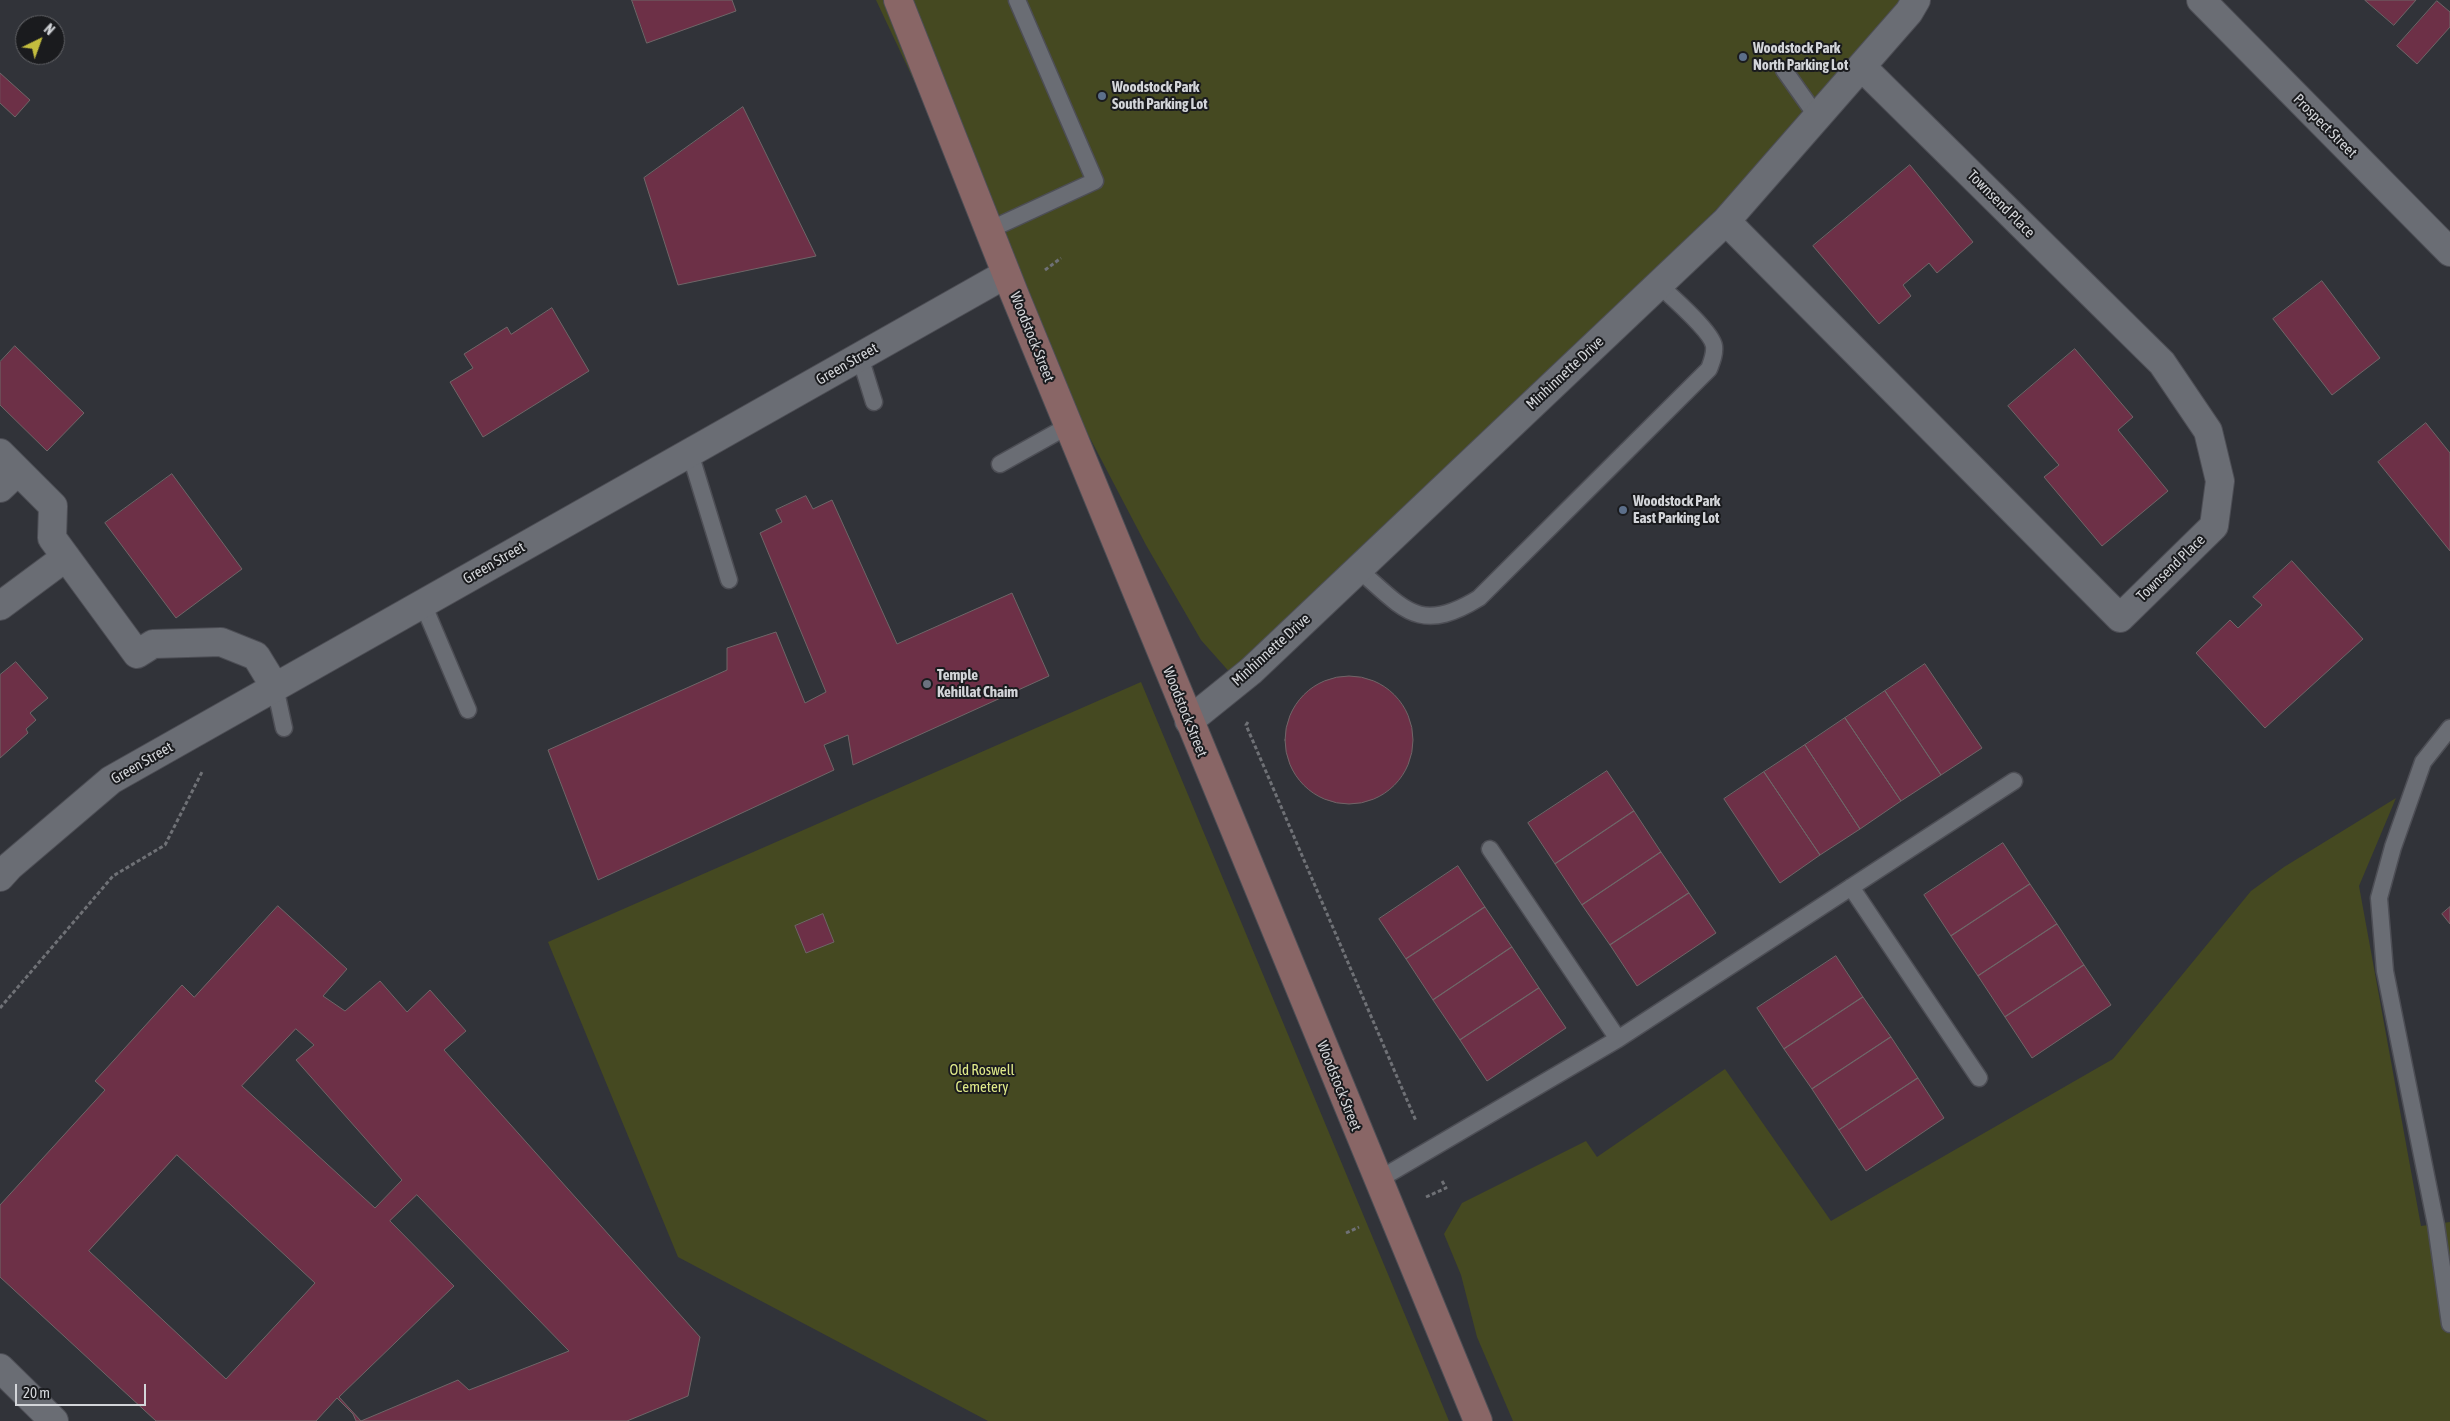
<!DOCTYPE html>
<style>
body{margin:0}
#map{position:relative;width:2450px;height:1421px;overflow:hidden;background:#313339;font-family:"Asap Condensed",sans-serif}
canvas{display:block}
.north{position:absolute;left:15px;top:15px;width:50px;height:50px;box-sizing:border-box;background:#1a1b1e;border:1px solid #646569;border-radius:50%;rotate:42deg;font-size:14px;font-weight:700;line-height:20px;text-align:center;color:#d3d5d9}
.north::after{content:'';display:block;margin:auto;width:18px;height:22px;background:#c3bd3e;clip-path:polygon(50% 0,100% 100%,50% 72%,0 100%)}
.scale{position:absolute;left:15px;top:1384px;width:131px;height:22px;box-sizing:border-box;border:2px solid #d3d5d9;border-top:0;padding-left:6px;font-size:15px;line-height:18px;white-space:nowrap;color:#d3d5d9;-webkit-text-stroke:4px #1a1b1e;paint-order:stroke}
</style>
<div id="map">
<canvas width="2450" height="1421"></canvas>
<div class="north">N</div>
<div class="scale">20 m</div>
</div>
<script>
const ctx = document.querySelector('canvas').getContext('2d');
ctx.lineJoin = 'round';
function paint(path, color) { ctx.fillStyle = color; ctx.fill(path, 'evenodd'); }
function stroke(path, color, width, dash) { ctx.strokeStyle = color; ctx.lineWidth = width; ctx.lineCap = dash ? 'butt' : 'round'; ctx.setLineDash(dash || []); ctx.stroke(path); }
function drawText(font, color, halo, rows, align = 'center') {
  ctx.font = font + ' "Asap Condensed",sans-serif'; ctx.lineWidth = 4; ctx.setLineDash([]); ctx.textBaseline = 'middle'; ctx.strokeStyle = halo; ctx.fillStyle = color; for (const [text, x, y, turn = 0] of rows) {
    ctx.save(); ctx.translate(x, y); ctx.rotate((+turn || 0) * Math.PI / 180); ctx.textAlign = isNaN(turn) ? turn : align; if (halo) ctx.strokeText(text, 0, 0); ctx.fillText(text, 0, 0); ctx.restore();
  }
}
const green = new Path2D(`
 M876,0H1924L1862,67L1535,387L1241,685L1201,640L1146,545L1014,293Z
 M1141,682L1410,1327L1449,1421H988L678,1257L548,942Z
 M2396,798L2359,886L2421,1226L2450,1222V1421H1513L1477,1337L1461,1275L1444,1234L1462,1203L1586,1141L1597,1157L1725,1069L1831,1221L2113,1059L2251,891L2284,867Z`);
const building = new Path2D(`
 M632,0H732L736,11L647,43Z
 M2365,0H2416L2394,25Z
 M2437,1L2450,12V27L2417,64L2397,46Z
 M0,73L30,100L15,117L0,103Z
 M743,107L816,256L678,285L644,178Z
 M1910,165L1973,242L1937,273L1929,263L1903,285L1911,296L1879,324L1813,246Z
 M2322,281L2380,358L2332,395L2273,319Z
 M552,308L589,371L483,437L450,382L473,368L464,354L507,327L511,334Z
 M15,346L84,413L47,451L0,405V362Z
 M2075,349L2133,417L2118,430L2168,491L2102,546L2044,477L2059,465L2008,406Z
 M2426,423L2450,453V551L2378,462Z
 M172,474L242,569L176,618L105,523Z
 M806,496L813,509L832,500L897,644L1012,593L1049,676L853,765L848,735L824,745L834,770L598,880L548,750L727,670V648L776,632L805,703L826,692L760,533L782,522L776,510Z
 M2292,561L2363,639L2265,728L2196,653L2230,620L2238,628L2262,605L2253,597Z
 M16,662L48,698L30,713L36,720L26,729L28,733L0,758V675Z
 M1925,664L1982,748L1941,775L1885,691Z
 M1285 740a64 64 0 1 1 128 0a64 64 0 1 1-128 0Z
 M1885,691L1941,775L1901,801L1845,718Z
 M1845,718L1901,801L1860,829L1805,745Z
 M1805,745L1860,829L1820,855L1764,772Z
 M1607,771L1634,811L1555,864L1528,823Z
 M1764,772L1820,855L1780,883L1724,799Z
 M1634,811L1661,852L1582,905L1555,864Z
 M2003,843L2030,884L1951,936L1924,895Z
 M1661,852L1689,893L1610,945L1582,905Z
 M1458,866L1485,907L1406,959L1379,919Z
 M2030,884L2057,924L1978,976L1951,936Z
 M1689,893L1716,933L1637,986L1610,945Z
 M278,906L347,969L323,996L345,1011L380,981L407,1012L430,990L466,1031L444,1050L700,1337L688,1396L627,1421H356L353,1414L337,1398L316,1421H156L0,1277V1205L105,1090L95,1081L182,985L194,997ZM296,1029L314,1045L296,1060L402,1180L375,1208L242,1086ZM177,1155L315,1283L226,1379L89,1251ZM417,1195L569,1351L469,1390L458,1380L361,1421L339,1397L454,1286L390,1221Z
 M1485,907L1512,947L1433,1000L1406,959Z
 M2450,907V924L2442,914Z
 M823,914L834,942L806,953L795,926Z
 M2057,924L2084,965L2005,1017L1978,976Z
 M1512,947L1539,988L1460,1040L1433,1000Z
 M1836,956L1863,997L1784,1049L1757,1008Z
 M2084,965L2111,1005L2032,1058L2005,1017Z
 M1539,988L1566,1028L1487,1081L1460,1040Z
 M1863,997L1891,1037L1812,1089L1784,1049Z
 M1891,1037L1918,1078L1839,1130L1812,1089Z
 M1918,1078L1944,1118L1866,1171L1839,1130Z`);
const path = new Path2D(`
 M1045,270L1061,258
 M1248,722L1246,725L1416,1121
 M0,1008L113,876L165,845L202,772
 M1426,1197L1446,1188L1441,1179
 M1346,1233L1359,1227`);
const lane = new Path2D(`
 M1784,70L1818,118
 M989,230L1095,181L1017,0
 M860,357L874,402
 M690,453L729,580
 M1000,464L1068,426
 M1358,569C1404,609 1419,635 1479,598L1709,369C1712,361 1715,354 1714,346C1712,332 1671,296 1659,285
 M423,604L468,710
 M275,687L284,728
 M2450,728L2423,762L2393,847L2379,898L2385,971L2436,1225L2450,1324
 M1490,849L1618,1039
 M1851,887L1979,1078
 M1378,1180L1618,1039L2014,781`);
const street = new Path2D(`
 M2201,0L2450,252
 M1726,221L2120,618L2214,526L2220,481L2208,431L2162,363L1862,67
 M0,453L53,506L52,538L137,654L153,644L221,642L256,656L275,687
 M0,488L18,471
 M0,606L66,557
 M1189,721L1251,671L1726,221L1909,12L1916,0
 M0,877L10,866L111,780L1006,274
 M0,1368L54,1421`);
const secondary = new Path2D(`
 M898,0L1014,293L1478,1421`);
const markers = [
 [1743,57,5,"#5c6f8a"],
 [1102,96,5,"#5c6f8a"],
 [1623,510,5,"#5c6f8a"],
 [927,684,5,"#6b7280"]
];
const poiNames = [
 ["Woodstock Park",1753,48],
 ["North Parking Lot",1753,65],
 ["Woodstock Park",1112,87],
 ["South Parking Lot",1112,104],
 ["Woodstock Park",1633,501],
 ["East Parking Lot",1633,518],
 ["Temple",937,675],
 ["Kehillat Chaim",937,692]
];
const streetNames = [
 ["Prospect Street",2325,126,45],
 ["Townsend Place",2001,204,45],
 ["Woodstock Street",1032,337,68],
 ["Green Street",847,364,-30],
 ["Minhinnette Drive",1565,373,-43],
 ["Green Street",494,563,-30],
 ["Townsend Place",2171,568,-44],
 ["Minhinnette Drive",1271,650,-42],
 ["Woodstock Street",1185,712,68],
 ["Green Street",142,763,-30],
 ["Woodstock Street",1339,1086,68]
];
const parkNames = [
 ["Old Roswell",982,1070],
 ["Cemetery",982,1087]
];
paint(green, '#454921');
paint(building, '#6d3047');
stroke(building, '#6f6668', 1);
stroke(lane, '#4d4e55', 19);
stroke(street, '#4d4e55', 30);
stroke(secondary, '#4d4e55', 30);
stroke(path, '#6f7176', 3, [4, 2.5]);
stroke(lane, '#6a6d74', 16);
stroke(street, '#6a6d74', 28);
stroke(secondary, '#896666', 28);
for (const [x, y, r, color] of markers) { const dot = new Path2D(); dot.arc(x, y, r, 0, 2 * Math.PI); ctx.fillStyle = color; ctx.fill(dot); stroke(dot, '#1a1b1e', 2); }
drawText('bold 15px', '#d3d5d9', '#1a1b1e', poiNames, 'left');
drawText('15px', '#d3d5d9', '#1a1b1e', streetNames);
drawText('15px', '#dfe989', '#1a1b1e', parkNames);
</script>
